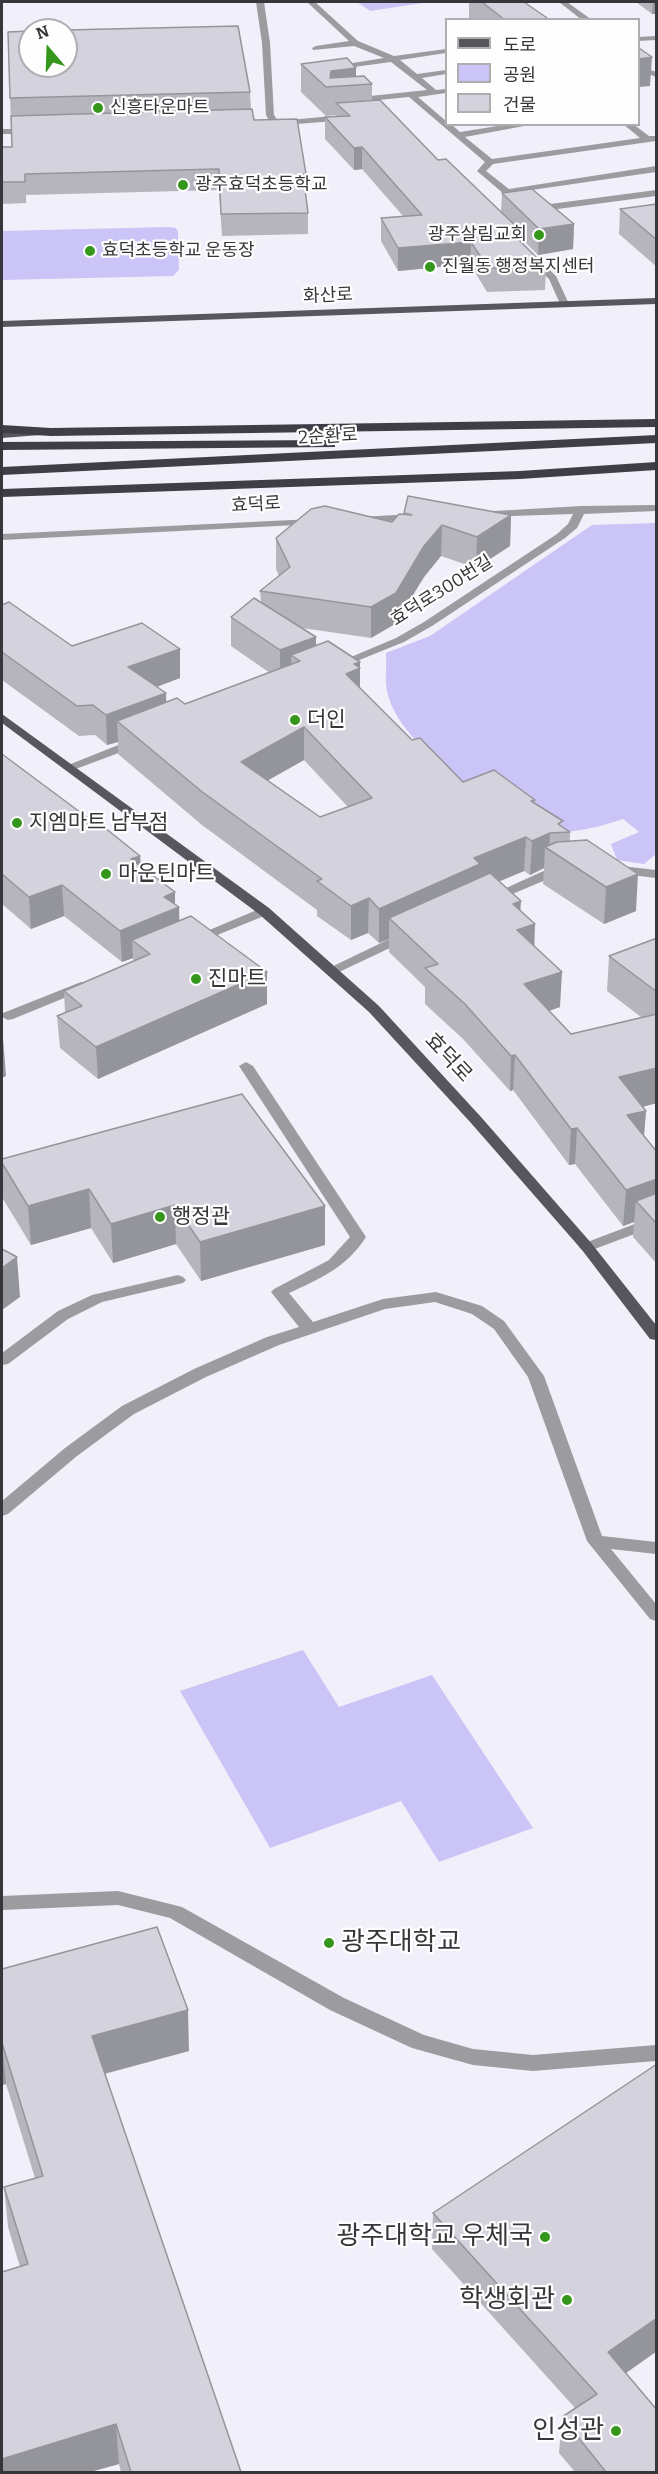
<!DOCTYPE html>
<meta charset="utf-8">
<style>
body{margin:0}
#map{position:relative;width:658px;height:2474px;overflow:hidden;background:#f1f0fa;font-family:Bitter,"Noto Sans KR",serif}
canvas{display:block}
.frame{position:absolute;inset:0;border:3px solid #37373b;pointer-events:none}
.legend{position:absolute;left:445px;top:18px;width:195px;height:108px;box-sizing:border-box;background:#fefefe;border:2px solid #aeaeb0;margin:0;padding:8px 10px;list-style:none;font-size:18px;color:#37373b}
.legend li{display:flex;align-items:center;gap:12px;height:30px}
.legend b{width:30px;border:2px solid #aeaeb0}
.north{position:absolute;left:18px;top:18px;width:60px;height:60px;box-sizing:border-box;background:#fefefe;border:2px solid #aeaeb0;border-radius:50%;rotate:341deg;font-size:16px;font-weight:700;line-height:24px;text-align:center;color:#37373b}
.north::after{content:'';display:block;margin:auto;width:21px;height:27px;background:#34971b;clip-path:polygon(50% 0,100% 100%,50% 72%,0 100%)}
</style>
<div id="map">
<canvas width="658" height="2474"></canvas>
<div class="frame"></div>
<ul class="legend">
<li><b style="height:8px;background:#57565d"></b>도로</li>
<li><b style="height:16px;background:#cac4f7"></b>공원</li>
<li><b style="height:16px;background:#d4d3dd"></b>건물</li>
</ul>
<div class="north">N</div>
</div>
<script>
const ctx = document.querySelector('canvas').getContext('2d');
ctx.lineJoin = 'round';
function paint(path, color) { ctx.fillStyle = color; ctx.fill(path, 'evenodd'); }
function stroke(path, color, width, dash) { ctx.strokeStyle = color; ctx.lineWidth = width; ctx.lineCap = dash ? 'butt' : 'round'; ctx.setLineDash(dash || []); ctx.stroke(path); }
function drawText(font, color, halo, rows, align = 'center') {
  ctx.font = font + ' Bitter,"Noto Sans KR",serif'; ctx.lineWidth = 4.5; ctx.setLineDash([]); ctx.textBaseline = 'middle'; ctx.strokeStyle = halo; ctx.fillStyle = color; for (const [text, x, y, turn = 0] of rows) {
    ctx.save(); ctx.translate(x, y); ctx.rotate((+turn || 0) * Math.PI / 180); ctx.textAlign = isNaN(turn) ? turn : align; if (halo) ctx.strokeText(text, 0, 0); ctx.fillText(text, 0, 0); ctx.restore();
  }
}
const green = new Path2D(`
 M357,2H421L423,3L370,11Z
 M168,227L176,228L178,232L179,270L173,276L2,280V231Z
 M656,523V854L644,864L617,860L611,844L639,832L623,819C596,828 567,835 538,832C492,799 403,751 388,695C384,682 387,666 386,653L430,636L592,525Z
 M303,1650L339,1707L432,1675L533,1828L439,1862L401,1801L270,1848L180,1691Z`);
const minor = new Path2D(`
 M256,2H264L270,43L274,115L278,121L344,115L348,118L347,120L272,126L266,115L262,43Z
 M307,2H315L358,41L394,56L446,49V53L400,60L417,74L446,70V74L422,78L436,90L446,89V93L418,97L446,121V124H451L460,132L510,124H535L465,137L492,159L640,138L623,124H633L649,136H656V141L493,164L486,171L509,189L656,166V172L504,194L477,171L485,162L409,97L348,103L347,101L351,98L427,90L391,62L331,70V66H334L384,58L354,46L313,50L312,48L316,46L349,41Z
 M559,2H567L592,20H582Z
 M656,36V40L638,41V37Z
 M638,65L656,72V77L638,70Z
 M32,129L35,130V134H2V129Z
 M656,190V196L535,212L530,209L535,206Z
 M529,256H535L556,276L569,304L567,306H561L549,279L529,260Z
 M656,505V511L584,514L577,528L565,538L432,626L404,642L342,667L338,669L332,665L396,638L424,622L557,534L568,524L573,514L481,517L476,514L477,512L581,506Z
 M415,514L420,517L419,519L358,523L353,520L358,517Z
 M313,519L317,520V524L2,540V534Z
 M136,738L142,742L140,745L73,770L69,771L63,767Z
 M612,865L656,870V878L607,872L606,869Z
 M561,868L567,872L566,875L555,876L496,901H486L484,898L548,869Z
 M264,907L269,908L271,911L269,914L200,942H190L188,939Z
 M406,931L413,935L411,938L337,973L332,974L325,970Z
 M81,982L88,986L86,989L13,1019L8,1020L2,1017L3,1013Z
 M246,1062L253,1066L366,1237C347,1267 320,1279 289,1293L313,1322L383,1299L436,1292L482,1306L504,1321L544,1376L602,1536L656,1542V1554L611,1549L656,1604V1621L650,1619L587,1541L528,1377L494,1329L472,1314L435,1302L385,1309L279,1345L206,1377L134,1414L77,1456L8,1514L2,1516V1501L65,1448L122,1406L194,1369L267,1337L299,1327L271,1292L274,1289L329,1260L350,1237L239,1066Z
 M656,1216V1226L592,1250H582L579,1247L582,1244Z
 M178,1275L183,1277L186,1280L183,1283L102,1302L68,1319L8,1364L2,1365V1353L58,1311L92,1295Z
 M118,1891L182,1907L344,1998L424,2035L473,2049L533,2055L656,2045V2061L533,2071L473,2065L412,2048L330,2010L170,1918L118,1905L2,1910V1896Z`);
const major = new Path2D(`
 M656,298V304L2,327V321Z
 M36,430L40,431V435L2,438V432Z
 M2,714L269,908L379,1006L481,1117L592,1244L656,1325V1340L650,1339L582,1250L471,1123L369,1012L259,914L2,723Z`);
const highway = new Path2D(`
 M656,419V427L51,436L2,433V425L51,428Z
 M656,435V443L2,475V467Z
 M331,440L335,441V447L2,450V442Z
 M656,462V470L520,479L2,497V489L520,471Z`);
const wall = new Path2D(`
 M469,2H524L550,20L469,19Z
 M636,2H657V14H652Z
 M301,64L356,68V77L372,84V101L438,160L501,212L502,193L574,224L573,249L538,255L524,241V244L546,267L545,290L487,292L470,264L398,271L381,241V218L403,216L362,169L354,170L325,139V117H336V115L326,116L301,92Z
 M250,92L251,109L254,120L306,174V195L308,213V234L222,236L219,190L26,195V203L2,204V147H12L10,98Z
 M657,204V267L619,234L620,209Z
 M404,513L511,515L510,546L476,568L441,556L424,577L395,624L371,638L302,628L316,637V646L360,662V688L412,740L463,782L535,800V803L563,827L570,832V841L636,911L604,924L543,884L544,868L530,875L524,871L499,881L520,911L560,1007L549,1011L571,1034L641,1017L607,991L609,956L657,938V1103L643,1107L646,1111L644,1136L657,1152V1264L633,1237L634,1222L623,1226L575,1164L569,1165L513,1090L510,1091L463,1039L425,1004V987L389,952V939L379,943L368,933L351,940L317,916V910L202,825L118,754V742L107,745L95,735L79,736L2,680V605L72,646L180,678L157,687L166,703L185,704L270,673L231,646V617L261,602L260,591L279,576L276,569V538L392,522L404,515ZM304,760L348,807L320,817L268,780Z
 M2,747L3,755L96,824L140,856L141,867L175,905L179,921L267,1004L98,1079L60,1048L57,1016L65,1013L64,991L133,962V958L122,962L64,916L31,929L2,904Z
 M2,1159L325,1245L201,1281L176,1244L113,1263L91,1228L31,1245L3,1199Z
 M2,1969L189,2051L105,2074L241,2472H121L119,2464L90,2472H2V2272L20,2267L8,2227L4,2187L35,2178L6,2084L2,2085Z
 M657,2064V2351L625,2373L657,2472H575L559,2453L562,2417L575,2408L432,2249L433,2213Z`);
const shadedWall = new Path2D(`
 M653,2H657V14H652Z
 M652,57L650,86L639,87V59Z
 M356,68V85L330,78L331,71Z
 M362,147V169L354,170V148Z
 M574,224L573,249L538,255L539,229Z
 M524,234L523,257L515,236Z
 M471,242L470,264L398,271V248Z
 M511,515L510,546L476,568L477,537Z
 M442,525L441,556L424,577L395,624L371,638V607Z
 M316,637V666L291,655L292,675L280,680V650Z
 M180,649V678L129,697L128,667Z
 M360,662V701L346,674L354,664Z
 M166,693L167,723L117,721L118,742L107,745L106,715Z
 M304,727V760L242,795L241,762Z
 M550,833L549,849L545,847L544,868L530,875L532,841Z
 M526,837L524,871L479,890L389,918V939L379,943V909L474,858Z
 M140,856L142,887L131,859Z
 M638,874L636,911L604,924L606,887Z
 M62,885L64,916L31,929L29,897Z
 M175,892V909L179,907L180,939L132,940L133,958L122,962L120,931L164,897Z
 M369,898L368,933L351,940V906Z
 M521,901L519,929L535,924L534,959L515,965L513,904Z
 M267,972V1004L98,1079L96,1047Z
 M562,972L560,1007L522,1020L524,984Z
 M3,1038L6,1076L2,1078V1039Z
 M515,1055L513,1090L510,1091L511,1056Z
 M657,1068V1103L617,1113L619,1077Z
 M646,1111L643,1147L627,1115Z
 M577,1128L575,1164L569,1165L571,1129Z
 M657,1179V1214L636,1201L634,1222L623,1226L626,1190Z
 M89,1189L91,1228L31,1245L28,1206Z
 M175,1205L176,1244L113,1263L111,1224Z
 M325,1206V1245L201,1281L200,1242Z
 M17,1257L20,1297L2,1310V1268Z
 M188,2010L189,2051L95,2076L92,2036Z
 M2,2044L6,2084L2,2085Z
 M657,2318V2351L605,2388L608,2352Z
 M116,2424L119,2464L90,2472H3L2,2459Z`);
const building = new Path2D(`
 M482,2H524L550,20H505Z
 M238,26L250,92L10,98L8,32L30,31V66H66V30Z
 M639,48L652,57L639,59Z
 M347,58L356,68L331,71L330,78L364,76L372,84L326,87L301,64Z
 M380,100L438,160L446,159L524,234L515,236L546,267L488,268L471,242L398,248L381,218L422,215L362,147L354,148L325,117L350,116L336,103Z
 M252,109L254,120L297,119L306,174H303L308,213L221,214L219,169L25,174V182H2V147H12L11,116Z
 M532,189L574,224L539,229L502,193Z
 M657,204V240L620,209Z
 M408,496L511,515L477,537L442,525L424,546L396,593L371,607L260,591L290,567L276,538L311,509L325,506L392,522L399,514L412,515L404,513Z
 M254,598L316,637L280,650L231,617Z
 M9,602L72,646L142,623L180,649L128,667L166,693L106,715L93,705L77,706L2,652V605Z
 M328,641L360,662L354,664L360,668L346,674L412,740L420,738L463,782L494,770L535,800L531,801L563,821L558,824L570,832L550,833L532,841L526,837L474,858L480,864L379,909L369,898L351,906L317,881L322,879L201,791L117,721L177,698L185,704L300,661L291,655ZM304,727L372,798L320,817L241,762Z
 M2,754L96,824L99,823L140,856L131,859L175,892L164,897L179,907L120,931L62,885L29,897L2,874Z
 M587,840L638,874L606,887L545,847L557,842Z
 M490,873L521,901L513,904L535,924L517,930L562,972L524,984L571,1034L657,1014V1068L619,1077L646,1111L627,1115L657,1152V1179L626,1190L577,1128L571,1129L515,1055L511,1056L465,1004L425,968L438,964L389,918Z
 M191,916L267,972L96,1047L57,1016L82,1006L64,991L150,954L132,940Z
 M657,938V992L609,956Z
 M242,1094L325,1206L200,1242L175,1205L111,1224L89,1189L28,1206L2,1163V1159Z
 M657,1193V1224L636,1201Z
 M2,1249L17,1257L2,1268Z
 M157,1927L188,2010L92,2036L241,2472H131L116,2424L2,2459V2272L28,2264L4,2187L43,2176L2,2043V1969Z
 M657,2064V2318L608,2352L657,2410V2472H606L562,2417L597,2394L433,2213Z`);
const markers = [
 [98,108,6,"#34971b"],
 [183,185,6,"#34971b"],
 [539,235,6,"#34971b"],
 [90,251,6,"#34971b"],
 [430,267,6,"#34971b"],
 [295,720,6,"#34971b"],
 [17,823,6,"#34971b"],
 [106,874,6,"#34971b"],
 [196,979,6,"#34971b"],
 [160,1217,6,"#34971b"],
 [329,1943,6,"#34971b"],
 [545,2237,6,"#34971b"],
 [567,2300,6,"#34971b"],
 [616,2431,6,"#34971b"]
];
const farPoinames = [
 ["신흥타운마트",110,108],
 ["광주효덕초등학교",195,185],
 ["광주살림교회",527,235,"right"],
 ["효덕초등학교 운동장",102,251],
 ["진월동 행정복지센터",442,267]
];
const farStreetnames = [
 ["화산로",328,296,-2],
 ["2순환로",328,437,-3],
 ["효덕로",256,505,-3],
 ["효덕로300번길",442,591,-32]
];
const poiNames = [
 ["더인",307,720],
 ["지엠마트 남부점",29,823],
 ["마운틴마트",118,874],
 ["진마트",208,979],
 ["행정관",172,1217]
];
const streetNames = [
 ["효덕로",448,1058,47]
];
const nearPoinames = [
 ["광주대학교",341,1943,"left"],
 ["광주대학교 우체국",533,2237],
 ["학생회관",555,2300],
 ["인성관",604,2431]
];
paint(green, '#cac4f7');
paint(minor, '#9c9b9f');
paint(major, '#57565d');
paint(highway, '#3f3e46');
paint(wall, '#b6b5be');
paint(shadedWall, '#94949b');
paint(building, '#d4d3dd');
stroke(building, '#94949b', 1.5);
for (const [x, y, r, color] of markers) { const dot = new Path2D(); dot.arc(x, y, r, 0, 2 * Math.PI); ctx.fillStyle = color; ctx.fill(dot); stroke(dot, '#fefefe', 2); }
drawText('18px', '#37373b', '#fefefe', farPoinames, 'left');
drawText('18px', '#37373b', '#fefefe', farStreetnames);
drawText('21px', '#37373b', '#fefefe', poiNames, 'left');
drawText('21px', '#37373b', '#fefefe', streetNames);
drawText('26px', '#37373b', '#fefefe', nearPoinames, 'right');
</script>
